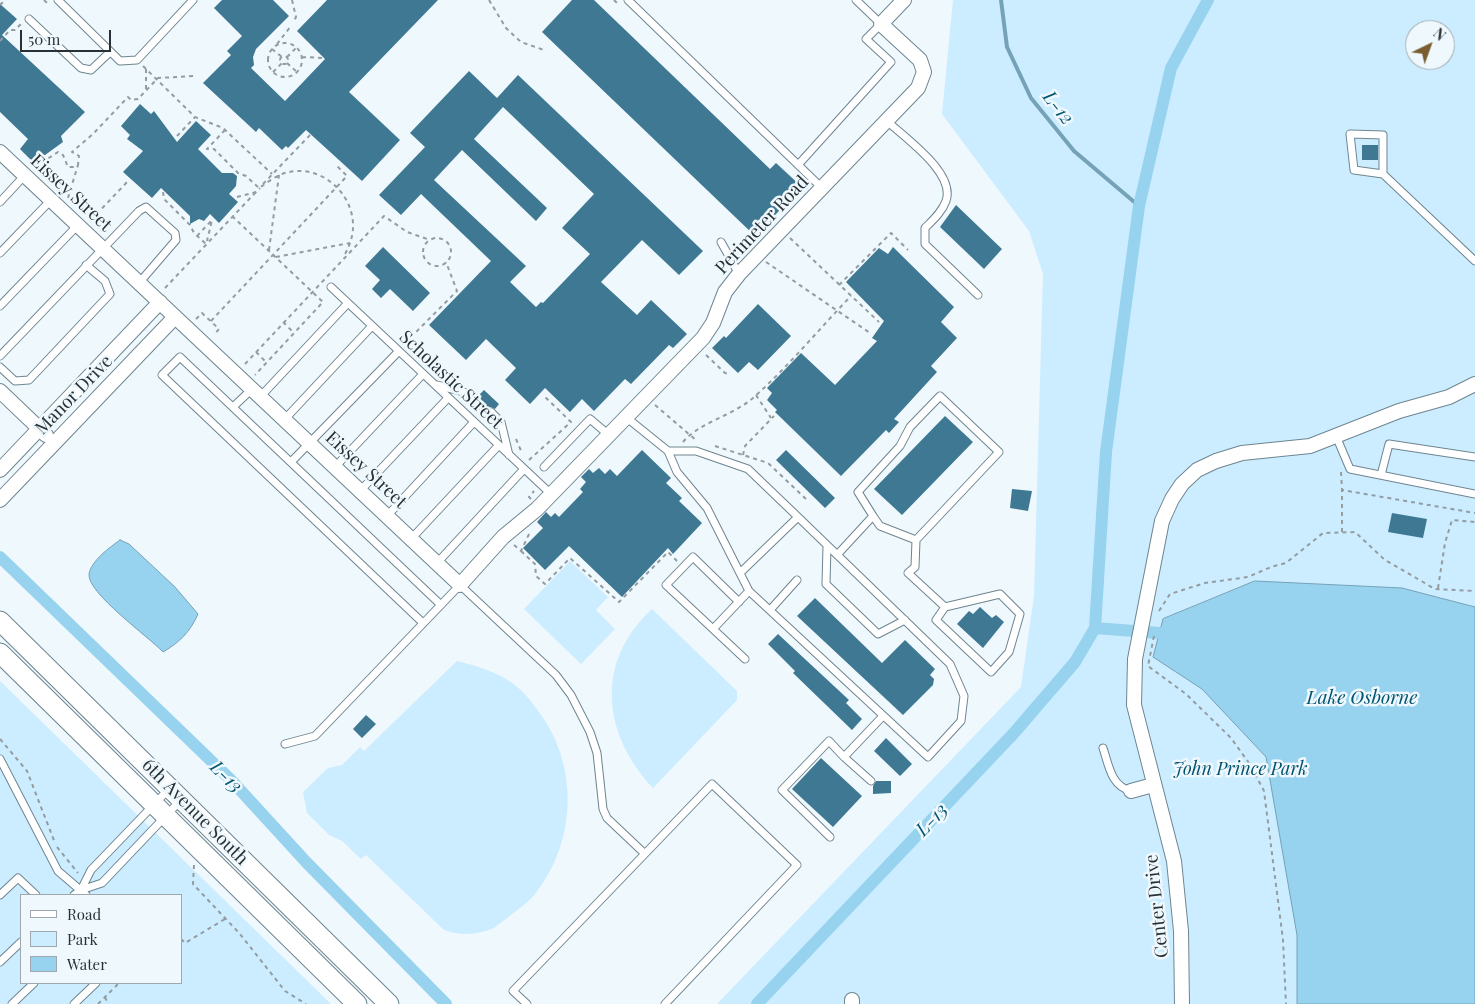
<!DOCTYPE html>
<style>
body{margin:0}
#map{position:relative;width:1475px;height:1004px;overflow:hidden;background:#eef8fd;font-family:"Playfair Display",serif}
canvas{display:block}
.legend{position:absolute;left:20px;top:894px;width:162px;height:90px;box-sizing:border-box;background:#eef8fd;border:1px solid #9fa9ad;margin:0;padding:6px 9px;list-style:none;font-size:15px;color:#283236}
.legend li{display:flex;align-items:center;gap:10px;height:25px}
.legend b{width:25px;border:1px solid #9fa9ad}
.north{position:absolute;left:1405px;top:20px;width:50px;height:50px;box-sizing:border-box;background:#eef8fd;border:1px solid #9fa9ad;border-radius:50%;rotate:42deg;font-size:14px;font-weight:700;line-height:20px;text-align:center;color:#283236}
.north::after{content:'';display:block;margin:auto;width:18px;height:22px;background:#785e30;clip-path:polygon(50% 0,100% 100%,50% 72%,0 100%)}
.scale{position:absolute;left:20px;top:30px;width:91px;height:22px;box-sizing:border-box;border:2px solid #283236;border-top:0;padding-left:6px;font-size:15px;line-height:18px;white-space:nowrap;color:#283236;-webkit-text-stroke:4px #eef8fd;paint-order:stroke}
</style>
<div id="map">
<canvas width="1475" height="1004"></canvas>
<ul class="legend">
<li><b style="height:6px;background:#fff"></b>Road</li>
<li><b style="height:14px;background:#ccedff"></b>Park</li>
<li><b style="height:14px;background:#97d2ef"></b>Water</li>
</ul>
<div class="north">N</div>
<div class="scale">50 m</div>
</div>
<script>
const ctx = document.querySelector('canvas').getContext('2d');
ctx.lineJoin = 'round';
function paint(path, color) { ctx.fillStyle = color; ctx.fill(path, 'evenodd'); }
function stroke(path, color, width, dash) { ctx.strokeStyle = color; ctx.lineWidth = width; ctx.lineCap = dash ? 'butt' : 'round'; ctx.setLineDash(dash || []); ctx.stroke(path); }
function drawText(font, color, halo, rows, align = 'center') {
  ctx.font = font + ' "Playfair Display",serif'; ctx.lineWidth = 5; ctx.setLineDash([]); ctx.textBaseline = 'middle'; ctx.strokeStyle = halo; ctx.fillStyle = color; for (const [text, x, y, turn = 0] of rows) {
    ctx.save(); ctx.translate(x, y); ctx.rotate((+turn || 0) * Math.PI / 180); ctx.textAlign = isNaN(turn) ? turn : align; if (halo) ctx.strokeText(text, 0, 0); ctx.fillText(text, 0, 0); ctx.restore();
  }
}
const green = new Path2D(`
 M953,0H1475V1004H717L1021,687L1034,596L1043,274L1029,231L942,114ZM1415,30H1445V60H1415Z
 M570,561L608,597L596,610L615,629L581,664L524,609Z
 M652,609L737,691V700L653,788C603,735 594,662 652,609Z
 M457,661C473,665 491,670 506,679C518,686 528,697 536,708C579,762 578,840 535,894C524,907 507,917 494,928C478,935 460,936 444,930L366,855L361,859L342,841L329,835L307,813L303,792L328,768L342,765L360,747L364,751Z
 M0,681L331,1004H0ZM21,895H181V983H21Z`);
const water = new Path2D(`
 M120,540L129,544L175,587L198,614C190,632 180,642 163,652C149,637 87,593 89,574C91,561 110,547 120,540Z
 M1255,581L1402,588L1475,607V1004H1297V935L1266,757L1202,689L1153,657L1163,619Z`);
const stream = new Path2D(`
 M1001,0L1007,47L1031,98L1074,151L1139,206`);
const canal = new Path2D(`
 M0,557L231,780L307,863L446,1004
 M1095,628L1159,633
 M757,1004L1014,733L1075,662L1095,628L1106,452L1139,206L1171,68L1208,0`);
const building = new Path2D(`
 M222,0H273L289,16L256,49L253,57L254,65L251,68L285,101L325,59L297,31L327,0H438L349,92L400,140L362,181L306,130L288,148L286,146L282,150L259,128L256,132L203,83L231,55L227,51L242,36L214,8Z
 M572,0H594L770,169L776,163L802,187L755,236L542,32Z
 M0,4L17,19L2,35L85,112L61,136L63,142L34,163L20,149L28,139L0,112Z
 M469,71L497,98L518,75L703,251L679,275L642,240L601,282L637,315L651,300L687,334L673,348L669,345L631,384L625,379L594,411L582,399L570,412L545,388L530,404L505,380L516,368L486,339L466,360L429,325L491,261L421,194L401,215L379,195L425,147L410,133ZM503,107L594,194L562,228L590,254L543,303L541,302L536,307L510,282L526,266L434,180L462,150L536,221L547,208L474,139Z
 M140,104L151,114L154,111L177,142L196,121L211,135L198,149L222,173H233L237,176L236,186L229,194L238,202L219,223L210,214L204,221L199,219L190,224V216L161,188L152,198L123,172L143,151L127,139L130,135L121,126Z
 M1362,145H1378V160H1362Z
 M956,205L1002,249L984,269L940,227Z
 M383,247L430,293L413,311L390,289L381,298L372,289L380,280L365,266Z
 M893,247L954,307L941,322L957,338L931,366L937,372L894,419L899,422L889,433L886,430L841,476L775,412L777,410L767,400L772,393L767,388L801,353L835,385L877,341L872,338L884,321L846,282L879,248L888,254Z
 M758,304L791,336L758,370L749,362L738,373L712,348L724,336L726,338Z
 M484,390L499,404L495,409L490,407L487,409L488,416L485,419L469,405L472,402H480V394Z
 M945,416L973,442L902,515L874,489Z
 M642,450L671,478L666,483L682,498L679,501L702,523L673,554L668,548L622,597L569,546L545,570L523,548L543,528L537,522L546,512L551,517L555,513L559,517L583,492L580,489L586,482L581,477L589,469L593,473L599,468L605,474L610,469L617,476Z
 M786,450L835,498L825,508L776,460Z
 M1012,489L1032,491L1028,511L1010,508Z
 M1392,513L1427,519L1423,538L1388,532Z
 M815,598L882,663L905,640L935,669L930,675L934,679L933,685L903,715L797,616Z
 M980,607L992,618L996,615L1004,622L983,648L957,624L969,611L973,614Z
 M778,634L849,700L846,703L862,719L852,730L793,673L795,671L768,644Z
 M366,715L376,724L362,738L353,729Z
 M886,738L912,764L900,776L874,751Z
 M821,758L862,796L833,827L792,789Z
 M876,781H891V793L873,794V786Z`);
const path = new Path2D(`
 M44,0L49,5
 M292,0L296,17L294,21
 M489,0L506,28L521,42L544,50
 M614,0L619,5
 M0,5L5,0
 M0,41L10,30H15L21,24
 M268 60a17 17 0 1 1 34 0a17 17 0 1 1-34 0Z
 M277,44L291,26
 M272,49L282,57
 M280 60a4 4 0 1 1 8 0a4 4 0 1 1-8 0Z
 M287,57L297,47
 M302,57L324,58
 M287,63L298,73
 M143,66L195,117L223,128L272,174
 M146,69V89
 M273,72L282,63
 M225,130L207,149H214L238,173L246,176L259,188C268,182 278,174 289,172C322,165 354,194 353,227C353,237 349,247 344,256
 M177,136L195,117
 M35,167L58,152L63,155L68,167H75L78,165L79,156L72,152L93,134L128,97L131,100L138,99L158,78L194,76
 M263,184L311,134
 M163,192L164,199L190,225L194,233L206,244
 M237,197L256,192L260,188
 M68,198L78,165
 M232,216L323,302L255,375
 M91,220L129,180
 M197,236L212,220L207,241
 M790,238L879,322
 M423 252a14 14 0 1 1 28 0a14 14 0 1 1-28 0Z
 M269,250L279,175
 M276,257L350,243
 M766,262L870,333
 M839,285L891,233L908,250
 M165,288L256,192
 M196,319L202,313L219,329L214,335
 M211,321L347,176L335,164
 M283,322L294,333
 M405,343L457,291L446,262
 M256,352L267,363
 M706,355L725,373L729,374
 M245,364L384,216L407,232L430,240
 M756,395L771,418
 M655,405L697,441
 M516,439L522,453
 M683,442C700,422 732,416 753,398C788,367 819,329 851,296
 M715,446L768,463L807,500
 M743,455L745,446L774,416
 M529,460L571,422L543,395
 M1341,472L1342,490
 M531,499L529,497L534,491
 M1342,532V490L1475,513
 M514,545L521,551L530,532
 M521,551L535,564L536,576L545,584L570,558L619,602L668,552L677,561
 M1438,588L1445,543L1452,520L1475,522
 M1159,611L1170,594L1205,583L1248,577L1271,567L1286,563L1323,533L1355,532L1385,560L1435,589L1475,591
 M1154,636L1148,666L1186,694L1231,738L1249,763L1264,791L1283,940L1286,1004
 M0,739L27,771L55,843
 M57,847L78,873
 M194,865L193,884L240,934L285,991L306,1004
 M181,939L185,943L225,919
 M105,997L108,1004
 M98,1004L119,983`);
const lane = new Path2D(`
 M58,0L120,61L137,60L193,0
 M628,0L822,188
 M29,19L81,68L91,70L110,52
 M887,121C905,138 956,173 946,201C942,212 933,220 925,228V244L978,295
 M798,165L891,62L866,39L881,24L856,0
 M1383,174V135L1350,134L1354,170L1383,174L1475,261
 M0,202L25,175
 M721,242L739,274
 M0,253L51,200
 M331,287L551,494
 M0,306L78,225
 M0,356L139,211L146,207L175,233L176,240L139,283
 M0,367L15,381L29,380L110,294L105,281L86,265
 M437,385L471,394L476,398
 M260,397L348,303
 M233,407L252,389
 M491,412L501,422L509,455
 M627,418L668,451L677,472L707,508L749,591L713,629L745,659
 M284,420L372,326
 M1336,436L1350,469L1475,494
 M668,451H696L748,469L798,517L740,573
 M291,462L399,351
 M335,467L423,374
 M544,467L590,419L609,435
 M1381,475L1389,444L1475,457
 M360,491L448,398
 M387,516L474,422
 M411,539L499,445
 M916,540L915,567L908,573L945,607L1000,594L1020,614L1009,652L991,672L936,620L945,607
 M827,546L826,584L878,634L905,620
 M837,555L873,516L858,492L900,446L910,427L940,396L999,452L916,540L880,526L873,516
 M437,563L524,469
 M749,591L928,757L961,721L964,696L950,664L798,517
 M770,610L797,580
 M423,623L162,375L180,357L441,605
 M713,629L666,585L693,557L739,602
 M285,744L315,736L460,585L556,675L571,695L590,732L597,753L603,809L607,818L644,853
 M1103,748C1109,766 1111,786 1131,791
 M0,759L58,871L86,895
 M871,781L844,757L883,716
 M830,837L782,790L829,741L844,757
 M81,890L91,870L169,789
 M0,895L18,878L36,895
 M74,895L81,890L102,883L180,801
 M0,962L21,942
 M12,1004L34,983
 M74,1004L96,983
 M527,1004L513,991L712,784L797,865L665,1004`);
const street = new Path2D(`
 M0,152L460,585L503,537L537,509L703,338L713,323L725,292L739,274L918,88L924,72L920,60L881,24L904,0
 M0,391L46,435
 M0,470L160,302
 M0,500L175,317
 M1131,791L1153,785
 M852,1000V1004
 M1182,1004L1181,931L1174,861L1134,705L1135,659L1162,521L1172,499L1182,484L1197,470L1216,461L1242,453L1310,446L1399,411L1449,397L1475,384`);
const secondary = new Path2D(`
 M0,621L389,1004
 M0,653L357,1004`);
const streetNames = [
 ["Eissey Street",71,193,43],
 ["Perimeter Road",762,225,-47],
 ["Scholastic Street",451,380,43],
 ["Manor Drive",74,395,-46],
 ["Eissey Street",366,470,43],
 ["6th Avenue South",195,812,45],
 ["Center Drive",1157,906,-96]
];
const parkNames = [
 ["John Prince Park",1240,769]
];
const waterNames = [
 ["L-12",1058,108,52],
 ["Lake Osborne",1362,698],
 ["L-13",226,777,45],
 ["L-13",932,820,-46]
];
paint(green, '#ccedff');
paint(water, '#97d2ef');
stroke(water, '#76a2b8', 1);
stroke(stream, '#76a2b8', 4);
stroke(canal, '#97d2ef', 12);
paint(building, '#3f7892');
stroke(lane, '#6e8590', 9);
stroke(street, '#6e8590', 16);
stroke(secondary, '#6e8590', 21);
stroke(path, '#929ca1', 2, [4, 4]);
stroke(lane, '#fff', 7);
stroke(street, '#fff', 14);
stroke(secondary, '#fff', 19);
drawText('18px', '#283236', '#eef8fd', streetNames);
drawText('italic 18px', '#00516d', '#eef8fd', parkNames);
drawText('italic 19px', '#045571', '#eef8fd', waterNames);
</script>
